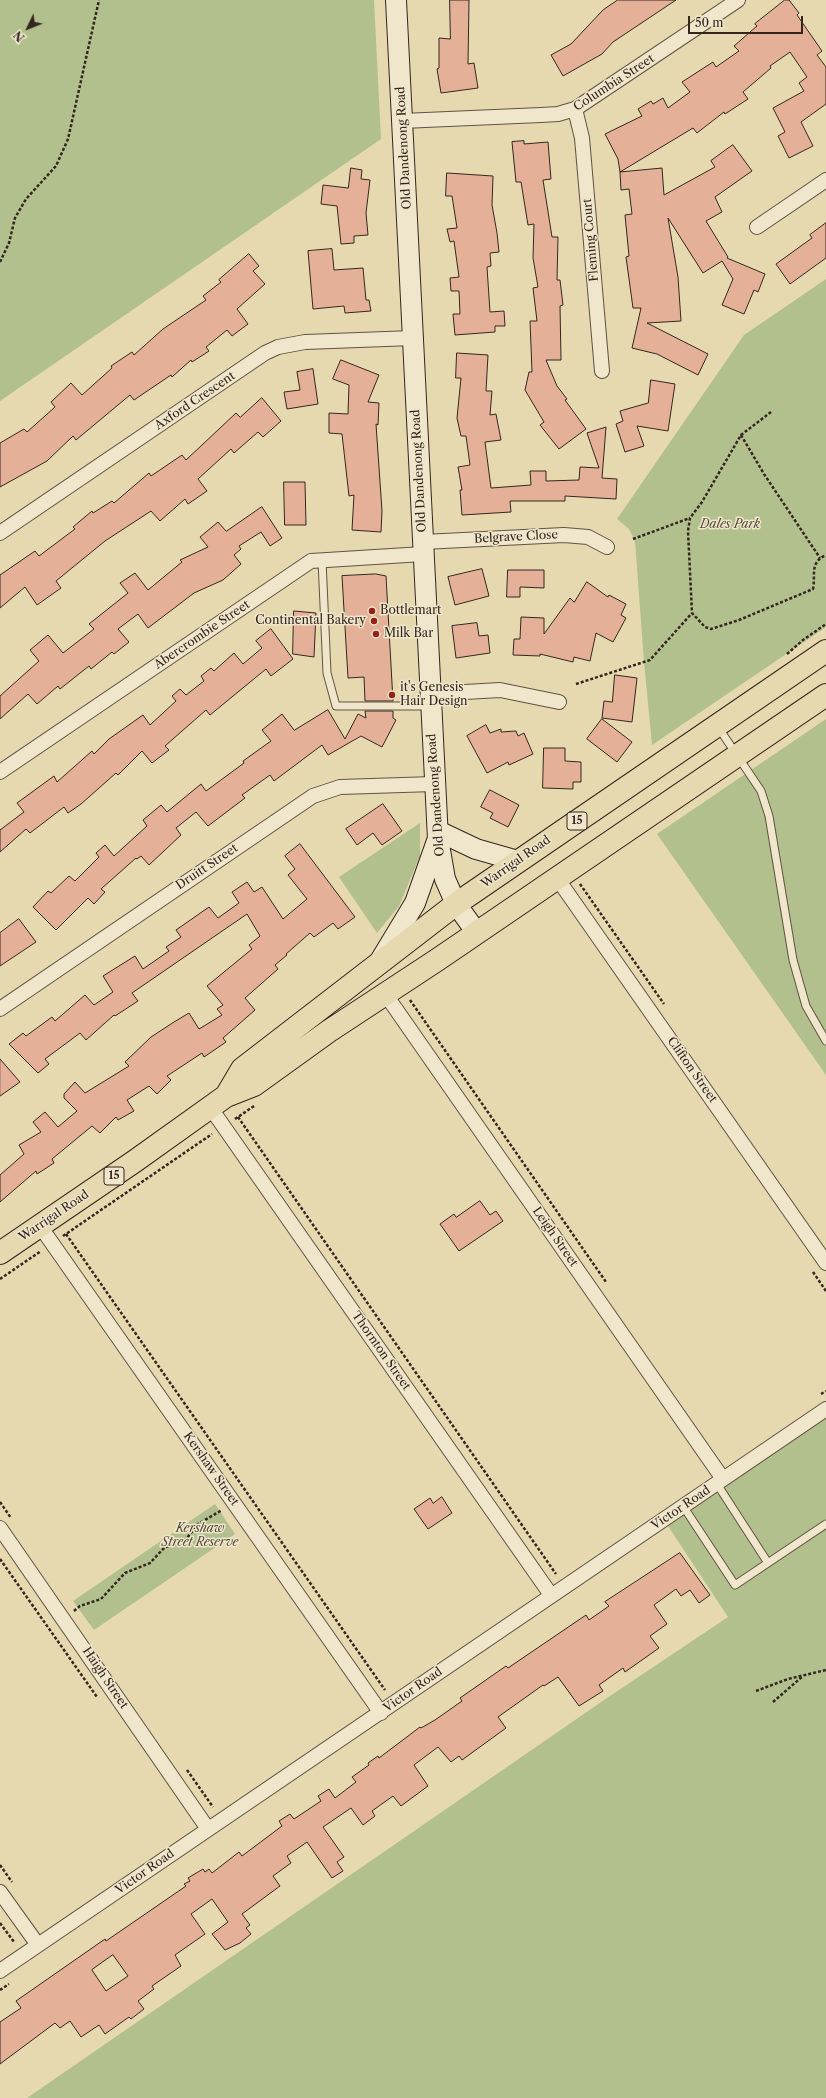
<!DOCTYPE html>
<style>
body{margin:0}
#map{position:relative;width:826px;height:2098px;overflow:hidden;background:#e6d9af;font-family:"Libre Caslon Text",serif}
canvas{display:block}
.north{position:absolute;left:8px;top:8px;width:40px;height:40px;-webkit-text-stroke:3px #efe6cb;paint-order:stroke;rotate:227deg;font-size:11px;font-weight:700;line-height:16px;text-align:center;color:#34261f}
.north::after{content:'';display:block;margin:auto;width:14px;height:18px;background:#34261f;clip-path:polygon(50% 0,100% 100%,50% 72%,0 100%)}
.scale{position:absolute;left:688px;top:16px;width:115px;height:18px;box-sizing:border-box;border:2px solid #34261f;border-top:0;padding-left:5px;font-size:12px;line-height:14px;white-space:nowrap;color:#34261f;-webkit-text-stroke:3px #efe6cb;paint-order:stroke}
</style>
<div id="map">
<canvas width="826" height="2098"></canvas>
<div class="north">N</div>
<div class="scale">50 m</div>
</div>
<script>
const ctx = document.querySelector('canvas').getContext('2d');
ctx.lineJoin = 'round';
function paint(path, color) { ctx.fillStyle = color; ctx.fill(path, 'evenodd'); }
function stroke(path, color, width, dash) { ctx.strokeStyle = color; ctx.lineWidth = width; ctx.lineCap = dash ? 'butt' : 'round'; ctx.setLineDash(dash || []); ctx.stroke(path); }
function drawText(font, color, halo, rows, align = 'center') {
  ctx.font = font + ' "Libre Caslon Text",serif'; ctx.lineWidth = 3; ctx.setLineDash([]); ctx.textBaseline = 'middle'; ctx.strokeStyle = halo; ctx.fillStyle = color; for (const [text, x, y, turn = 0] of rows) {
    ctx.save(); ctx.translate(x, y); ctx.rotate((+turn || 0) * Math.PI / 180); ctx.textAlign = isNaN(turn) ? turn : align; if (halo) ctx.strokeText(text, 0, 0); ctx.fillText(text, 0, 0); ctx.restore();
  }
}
const green = new Path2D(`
 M0,0H374L381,139L0,401Z
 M826,279V627L652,745L644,662L635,541L629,529L617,519L744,335Z
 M826,719V1075L657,834Z
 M420,823V856L399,906L377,933L339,877Z
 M826,1417V2098H27L607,1698L728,1617L668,1526Z
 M215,1504L235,1534L94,1630L73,1601Z`);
const building = new Path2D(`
 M450,0H469L468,64L474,63L478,88L441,93L437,69L439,68V38L450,39Z
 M618,0H676L613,42L602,54L563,76L551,55L571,44L603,10Z
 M785,0H789L799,13L797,15L822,51L817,55L826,67V104L801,122L813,146L789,158L778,136L785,132L773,108L804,91L799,83L807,77L790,52L770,66L771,68L743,92L748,99L725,114L724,112L697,133L693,128L620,172L618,159L605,134L642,116L638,109L651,101L653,104L663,98L668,108L690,92L682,82L713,62L716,67L739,51L734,46L757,26L755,24Z
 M524,141V144L548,142L551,179L543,180L552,237H558L557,280H560L563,305L560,306L561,360H546L557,386L567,399L565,400L586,429L559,449L540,425L544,422L525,390L529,372H532L530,321H537L533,288L538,287L533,258L534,224L528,225L521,182H516L512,142Z
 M733,145L752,171L715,197L722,212L706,221L728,257L727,258L765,274L758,292L754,290L744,314L722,305L733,279L722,261L703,273L668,218L678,277L681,321L647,323L708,354L698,375L657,354L632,348L641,308H633L626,257L629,256L625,215L632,214L629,189L621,190L620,172L662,168L664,195L715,167L711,161Z
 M351,168L362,170L361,179L370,180L366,213L368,235L354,236V243L341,244L337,206L321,204L323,185L348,188Z
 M447,173L493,176L492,205L497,233L499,252L490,253L491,266L487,267L490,312L504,311L505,326H495V332L455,335L453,314H460L459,291H451L450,278L459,277L454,241L450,242L447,229L457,228L452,196H446Z
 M826,223V258L790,284L776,264L812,238L810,235Z
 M332,249L334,270L363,268L366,300H369L371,311L345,313L344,306L313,309L308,251Z
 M249,254L259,266L253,271L265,284L237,309L248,324L232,336L227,330L206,347L209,351L192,362L191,360L172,377L171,375L134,400L130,395L76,440L73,436L47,461L0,487V443L24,429L27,432L55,407L51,402L71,383L82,395L112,368L111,366L132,352L134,355L163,329L206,300L203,296L221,282L219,280Z
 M457,353L488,355L486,391H492L490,415L496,414L501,440L485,442L491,488L531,485L530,471H546V481L579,480L580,467L599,468L587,433L606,427L602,478L617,479L616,499L565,496V501H510L511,512L462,515L460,490H462L458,467L470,465L466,436H461L457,418L461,378H456Z
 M341,360L379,375L368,402L379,403L378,425L376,424L382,511L381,532L352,530L354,495L349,496L342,434L329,433V413L348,414L349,385L333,379Z
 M313,369L318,404L287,409L284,392L300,390L297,372Z
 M651,380L675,384L668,431L637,426L644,446L625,452L616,424L623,421L620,411L648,403Z
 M262,398L281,421L263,437L258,432L234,453L231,449L198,479L207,491L188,504L185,499L160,521L151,511L105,541L56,581L61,588L37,605L25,587L0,608V575L35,551L39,556L75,529L73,527L92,511L93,513L112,501L114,503L149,473L151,476L182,455L186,460L236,413L240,417Z
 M284,482H305L306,525H285Z
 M262,507L282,538L270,546L261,532L239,546L241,549L234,555L241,564L223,580L194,593L148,628L138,614L118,629L129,642L114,654L112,652L91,669L89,666L60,689L58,686L37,704L28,694L0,719V696L39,661L30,650L48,635L63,653L94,629L89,624L128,593L120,583L135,573L148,590L182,562L180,560L208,547L200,537L218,522L226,531Z
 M482,569L489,596L455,605L448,577Z
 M508,570H544V588L520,587V597H507Z
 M376,574L386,576L393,701H365L364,677L348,678L342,576Z
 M587,582L608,597L609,595L626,604L621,615L626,618L613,642L596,633L590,661L574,657L573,662L540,654V656L513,655L514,639H520L521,617L544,618V634L570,598L574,602Z
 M294,611L316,613L314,657L293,654Z
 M477,623L479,636L488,635L490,653L456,658L452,626Z
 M271,629L293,659L271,676L266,669L210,715L206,710L165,746L169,750L152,763L142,751L118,775L116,773L81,804L68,813L64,807L30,833L26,829L0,852V830L24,812L17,803L54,776L57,782L92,751L94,754L109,739L143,715L150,725L176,701L172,696L180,689L186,695L204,681L201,676L211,668L214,671L234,653L243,664L262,648L256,641Z
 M615,675L637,678L632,722L602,718L604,701L612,702Z
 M328,710L345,739L358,714L366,718L365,711H393V718L396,720L382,747L361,736L328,755L322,745L274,781L270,775L242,795L245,798L208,826L196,812L176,828L181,835L149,865L141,856L137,859L136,858L101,889L105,892L94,904L88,898L56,930L33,907L48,891L51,893L69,876L75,881L99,857L96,853L105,845L114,856L147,826L143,820L161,805L167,812L201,784L206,791L244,763L243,761L271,741L262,730L282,714L294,730Z
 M602,719L632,742L617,762L587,739Z
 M486,725L490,733L501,729V732L516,731L518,736L524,733L533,754L509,765L508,762L487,773L467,736Z
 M544,748H565V761L581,762V782H573V789L543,788Z
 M490,790L519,805L508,827L490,818L493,813L481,807Z
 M383,804L402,831L382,845L373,833L357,845L346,829Z
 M300,844L355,917L338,929L333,923L314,937L310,933L286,954L287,955L275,965L278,969L245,998L255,1010L223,1038L226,1042L204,1057L202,1053L167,1076L171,1080L157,1094L149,1086L127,1100L134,1111L118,1120L116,1117L100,1133L92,1126L52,1159L54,1163L37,1174L36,1171L0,1202V1175L24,1154L19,1145L41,1132L33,1122L45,1112L58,1127L77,1111L64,1098V1094L75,1082L85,1093L129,1066L125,1062L151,1037L174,1022L189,1013L199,1029L222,1015L217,1009L223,1005L207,986L252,949L249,945L260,936L247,914L132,993L138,1001L115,1016L114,1015L86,1040L80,1033L45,1059L49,1064L38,1073L9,1044L23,1033L26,1036L52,1017L55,1021L85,995L94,1005L113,992L103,976L135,956L143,969L169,951L166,947L181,937L176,930L209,907L218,918L239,903L232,892L247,882L254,892L262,887L283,919L307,899L288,875L295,869L285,856Z
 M19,919L36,942L0,966V933Z
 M0,1059L20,1082L0,1096Z
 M480,1201L490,1215L496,1211L503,1221L459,1251L440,1224L454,1214L456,1217Z
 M442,1497L452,1513L428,1529L414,1509L430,1498L433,1503Z
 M680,1553L710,1595L699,1603L690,1590L681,1596L676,1589L654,1605L667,1624L650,1636L659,1648L625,1672L623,1668L599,1685L603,1691L579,1706L558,1677L544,1686L543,1685L498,1717L506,1728L462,1760L459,1756L451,1762L438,1747L414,1765L428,1786L401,1806L393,1796L372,1811L375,1816L363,1825L351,1808L323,1827L344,1857L337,1862L343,1871L332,1878L307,1842L287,1856L291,1863L273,1876L280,1886L242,1914L250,1925L246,1928L251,1934L240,1943L225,1950L212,1934L228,1922L212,1899L191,1914L205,1934L175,1955L181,1966L152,1986L154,1989L138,2001L144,2009L131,2019L129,2017L105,2034L99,2025L81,2037L70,2021L60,2028L55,2023L0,2064V2022L21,2008L16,2001L105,1939L106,1941L186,1886L184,1884L190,1881L188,1878L203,1869L205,1872L209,1869L212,1873L239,1852L242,1856L282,1826L279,1821L290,1814L294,1819L321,1801L318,1796L329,1789L335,1798L356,1782L352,1777L369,1765L368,1763L378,1756L379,1758L420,1727L421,1728L435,1720L462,1701L460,1698L506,1666L508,1668L586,1615L589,1620L609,1606L605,1602ZM113,1955L128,1976L106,1991L92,1970Z`);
const path = new Path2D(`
 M0,262L9,243L15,218L26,199L56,166L68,139L99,0
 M771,412L741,435L702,502L690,518L688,531L692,613L705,627L711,629L739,620L813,589C816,574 809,563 826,555
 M741,435L764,474L820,558
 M633,539L690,518
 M787,654L803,640L826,624
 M576,684L650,660L692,613
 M580,884L664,1004
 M410,1000L606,1282
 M238,1117L556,1574
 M235,1119L254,1106
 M66,1234L385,1690
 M63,1236L212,1134
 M813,1272L826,1291
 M0,1279L41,1251
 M821,1394L826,1391
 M0,1502L11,1518
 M0,1559L97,1697
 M74,1611L80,1606L101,1599L125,1573L150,1563L165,1547L183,1543L198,1524L222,1510
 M756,1691L788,1679L826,1670
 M773,1702L803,1676
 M187,1770L213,1807
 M0,1865L12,1882
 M0,1923L14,1942
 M0,1990L9,1984`);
const lane = new Path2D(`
 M322,560L327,673L336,706H430
 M718,727L761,791L769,816L793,960L806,1006L826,1041
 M717,1484L768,1563
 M683,1506L735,1585L826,1524`);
const street = new Path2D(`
 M575,109L582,138L602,371
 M402,121L541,115L558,114L575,109L738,0
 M757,227L826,180
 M0,533L265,353L278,347L305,342L413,338
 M423,542L564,535L588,537L607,547
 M430,694L500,690L559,702
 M0,772L311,561L423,554
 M557,878L826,1263
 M386,995L723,1479
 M0,1009L313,796L340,787L434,784
 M210,1107L551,1595
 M40,1226L381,1713
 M0,1528L208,1829
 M0,1892L38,1945
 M0,1971L826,1409`);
const secondary = new Path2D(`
 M396,0L438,839L445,879L456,904L477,933
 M438,831L476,849L518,861
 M380,961L415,903L437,841`);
const highway = new Path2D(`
 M226,1096L242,1069L456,904L826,651
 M0,1253L135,1161L226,1096L254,1085L329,1031L437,960L826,695`);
const markers = [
 [372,611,4,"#8f2418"],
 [374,621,4,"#8f2418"],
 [376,634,4,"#8f2418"],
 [392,695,4,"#8f2418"]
];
const shields = [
 [577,821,20],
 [114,1176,20]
];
const shieldNames = [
 ["15",577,821],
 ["15",114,1176]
];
const streetNames = [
 ["Columbia Street",614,83,-33],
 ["Old Dandenong Road",404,148,-93],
 ["Fleming Court",591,240,-95],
 ["Axford Crescent",195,401,-34],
 ["Old Dandenong Road",419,471,-93],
 ["Belgrave Close",516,537,-3],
 ["Abercrombie Street",202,635,-34],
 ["Old Dandenong Road",436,795,-94],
 ["Warrigal Road",516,862,-35],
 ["Druitt Street",207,867,-34],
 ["Clifton Street",692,1070,55],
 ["Warrigal Road",54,1216,-34],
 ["Leigh Street",555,1237,55],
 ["Thornton Street",381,1351,55],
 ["Kershaw Street",211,1469,55],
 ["Victor Road",681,1508,-34],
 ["Haigh Street",105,1678,56],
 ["Victor Road",413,1690,-35],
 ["Victor Road",145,1872,-35]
];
const parkNames = [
 ["Dales Park",730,525],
 ["Kershaw",200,1529],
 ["Street Reserve",200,1543]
];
const poiNames = [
 ["Bottlemart",380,611],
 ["Continental Bakery",366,621,"right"],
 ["Milk Bar",384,634],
 ["it's Genesis",400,688],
 ["Hair Design",400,702]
];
paint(green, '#b2c08d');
paint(building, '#e5b098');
stroke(building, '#34261f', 1);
stroke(lane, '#605343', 9);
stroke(street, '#605343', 16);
stroke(secondary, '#34261f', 22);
stroke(highway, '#34261f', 24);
stroke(path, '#34261f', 2.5, [3, 2]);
stroke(lane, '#efe6cb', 7);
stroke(street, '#efe6cb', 14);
stroke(secondary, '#efe6cb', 20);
stroke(highway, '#e6d9af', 22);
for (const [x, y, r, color] of markers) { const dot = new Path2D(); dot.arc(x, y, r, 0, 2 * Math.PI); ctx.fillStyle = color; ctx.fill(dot); stroke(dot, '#efe6cb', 1.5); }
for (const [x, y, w] of shields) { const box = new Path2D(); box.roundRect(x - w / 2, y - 9, w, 18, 3); ctx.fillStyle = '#efe6cb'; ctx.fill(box); stroke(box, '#34261f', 1); }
drawText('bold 11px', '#34261f', null, shieldNames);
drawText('12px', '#34261f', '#efe6cb', streetNames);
drawText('italic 12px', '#544c3a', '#efe6cb', parkNames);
drawText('12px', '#34261f', '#efe6cb', poiNames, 'left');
</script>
